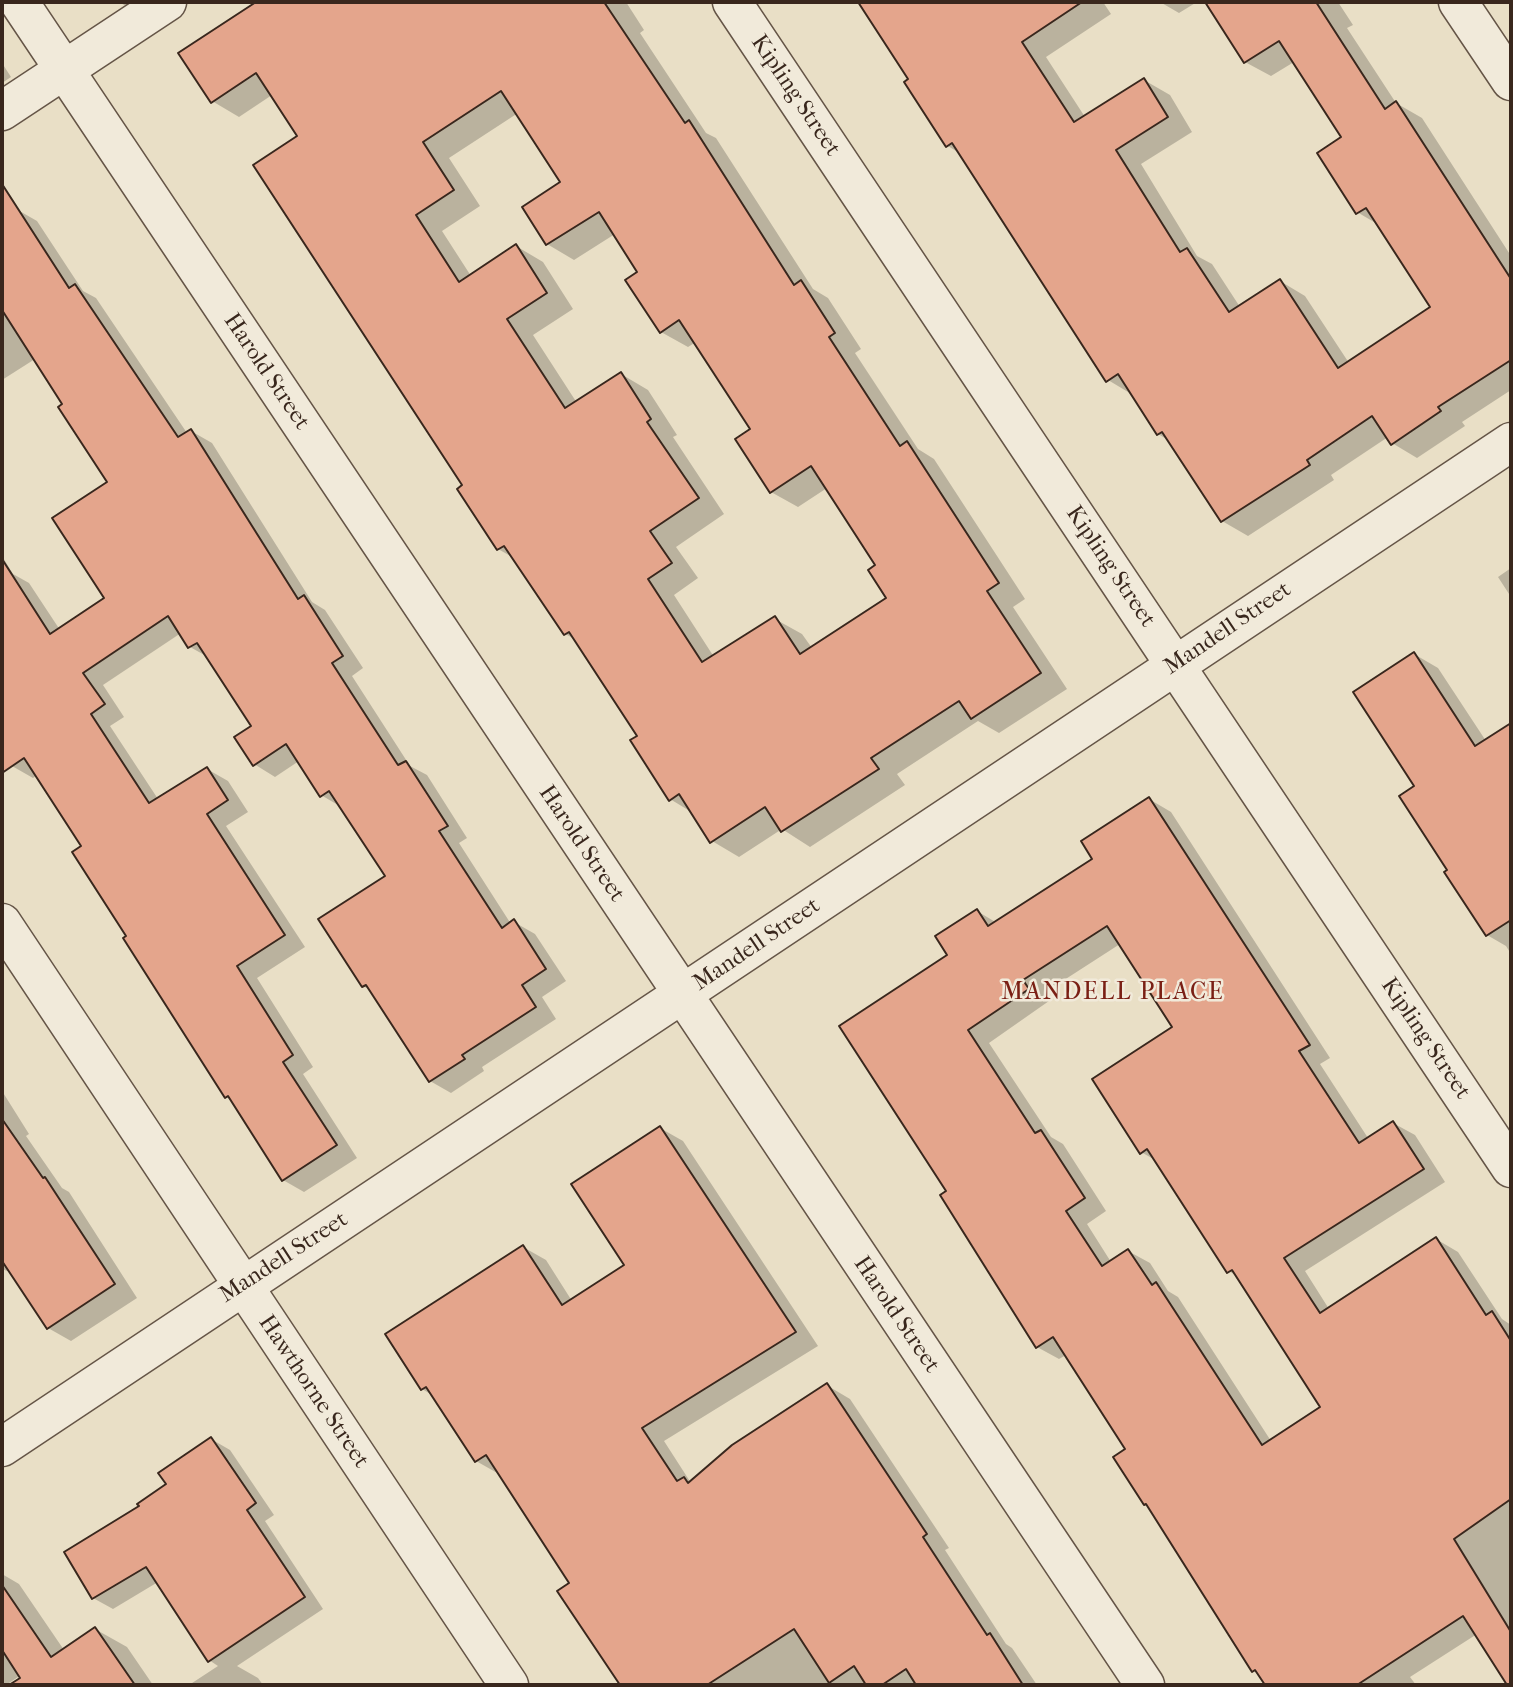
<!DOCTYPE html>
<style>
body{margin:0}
#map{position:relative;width:1513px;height:1687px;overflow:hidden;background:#e9dfc6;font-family:"IM FELL French Canon",serif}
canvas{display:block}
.frame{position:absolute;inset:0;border:4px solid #39271d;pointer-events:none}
</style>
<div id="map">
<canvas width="1513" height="1687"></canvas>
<div class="frame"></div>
</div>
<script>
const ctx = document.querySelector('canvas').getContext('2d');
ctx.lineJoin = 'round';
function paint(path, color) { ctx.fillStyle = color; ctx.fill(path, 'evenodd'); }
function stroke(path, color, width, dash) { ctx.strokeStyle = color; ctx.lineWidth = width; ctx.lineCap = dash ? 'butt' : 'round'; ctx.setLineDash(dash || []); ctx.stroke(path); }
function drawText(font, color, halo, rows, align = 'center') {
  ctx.font = font + ' "IM FELL French Canon",serif'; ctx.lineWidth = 5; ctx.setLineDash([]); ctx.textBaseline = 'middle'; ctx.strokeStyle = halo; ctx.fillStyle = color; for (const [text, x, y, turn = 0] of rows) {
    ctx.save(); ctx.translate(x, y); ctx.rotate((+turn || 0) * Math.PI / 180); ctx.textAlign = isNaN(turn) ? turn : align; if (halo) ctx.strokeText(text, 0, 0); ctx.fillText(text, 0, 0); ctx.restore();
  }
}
const shadow = new Path2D(`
 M119,2H132L126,6Z
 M259,2H626L644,30L640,33L706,133L716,138L813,289L828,298L861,349L855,353L918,449L934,459L1025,599L1013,607L1067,689L999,733L978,721L897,774L905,785L810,847L782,829L739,857L712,841L693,813L670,799L639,736L577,640L565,634L514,558L498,549L465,486L299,137L272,95L239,117L212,101L181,53ZM518,113L563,183L547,244L574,260L615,234L640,272L661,332L688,347L696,342L752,430L771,492L798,507L827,488L878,566L889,598L812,648L802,634L775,619L714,657L674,595L698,578L676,547L724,514L673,437L677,435L648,390L621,374L577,403L533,335L573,309L543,262L516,246L471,276L442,231L480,206L449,158Z
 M859,2H1103L1111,14L1046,57L1085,117L1144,80L1170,95L1192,132L1141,164L1197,256L1212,264L1240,307L1280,281L1305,296L1349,363L1432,307L1379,225L1357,212L1343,138L1294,62L1271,76L1245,62L1207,2H1338L1353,25L1347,28L1396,103L1422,118L1511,256V390L1462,422L1465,426L1417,458L1392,443L1388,437L1331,475L1334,480L1248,536L1222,521L1170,441L1158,434L1133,395L1108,380L961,154L948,146L911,80Z
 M1160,2H1197L1179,13Z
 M2,63L11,77L2,83Z
 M16,209L37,221L83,291L96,298L187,433L191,431L212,443L312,602L325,610L363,668L352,676L410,766L427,775L467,838L459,843L511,924L514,922L535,934L566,981L542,997L556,1019L482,1067L484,1071L451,1093L430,1081L372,991L363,986L387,876L343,808L321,795L299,761L275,777L254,764L253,727L208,657L190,647L181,633L103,685L124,717L110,726L158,799L207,769L228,781L248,812L226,826L305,947L257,978L313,1067L303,1074L357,1158L304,1192L283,1180L233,1101L226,1097L129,937L83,847L37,775L33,778L12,766L2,750V556L13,574L29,583L60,630L106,598L110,483L65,404L35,359L2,380V218Z
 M1511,568V597L1498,577Z
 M1414,654L1438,668L1486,741L1504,729L1511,734V954L1506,946L1487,935L1416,786Z
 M1149,799L1171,812L1330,1058L1320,1064L1368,1138L1393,1123L1415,1135L1445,1182L1305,1271L1329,1309L1436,1239L1458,1252L1502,1319L1511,1325V1685L1508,1684L1477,1634L1410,1677L1416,1685H1267L1260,1675L1254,1671L1149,1506L1145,1504L1127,1449L1066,1355L1059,1359L1037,1347L948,1192L949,956L977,911L997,923L1095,859ZM1120,944L1175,1027L1141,1152L1157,1161L1229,1271L1238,1277L1323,1407L1271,1441L1178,1297L1168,1291L1150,1263L1128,1251L1111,1262L1087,1224L1106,1211L1063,1144L1051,1137L989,1043L1049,1001L1044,993Z
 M2,1091L29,1134L26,1136L62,1188L69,1192L137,1298L71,1341L48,1328L9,1270L7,1271L2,1269Z
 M660,1128L683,1141L818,1346L664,1441L691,1483L828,1386L850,1399L949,1548L945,1550L1006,1644L1012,1648L1037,1685H621L559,1591L572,1583L499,1474L476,1461L434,1396L422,1389L523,1247L546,1260L572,1301L627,1266Z
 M211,1439L230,1450L274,1515L265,1521L323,1609L237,1666L258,1678L263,1685H189L218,1666L209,1660L158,1582L113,1609L93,1598L168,1484Z
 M2,1574L19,1584L64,1650L95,1629L127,1647L153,1685H28L21,1675L6,1685H2Z`);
const building = new Path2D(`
 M256,2H604L685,123L689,120L794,285L801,280L835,333L829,337L900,446L907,441L999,583L987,591L1041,673L971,719L959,701L871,758L879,769L781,832L765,807L710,843L679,794L669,801L630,740L637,736L569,632L564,635L504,546L497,550L457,489L462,485L253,165L297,136L256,73L211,103L178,53ZM501,91L560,182L522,207L546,245L599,212L637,272L625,280L660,333L679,320L750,429L735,439L770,493L811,466L875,565L868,570L886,598L800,654L775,616L702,662L648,579L672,563L650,531L699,498L647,422L651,419L621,372L565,408L507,319L547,293L516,244L459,282L416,215L454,190L423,142Z
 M858,2H1082L1022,42L1074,122L1144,78L1168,117L1116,150L1180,252L1187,248L1229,312L1280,279L1338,368L1430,307L1366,208L1356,214L1317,153L1341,137L1279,41L1244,63L1205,2H1316L1385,109L1396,101L1511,279V360L1438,407L1441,411L1391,445L1372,416L1307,460L1310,465L1221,522L1162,432L1157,435L1118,374L1106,382L952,143L946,147L904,82L908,79Z
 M2,184L69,288L75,284L178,437L191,429L298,599L304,595L343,656L332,663L398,765L406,761L448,826L439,831L502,928L514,919L546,969L522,985L536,1007L462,1055L465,1059L429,1082L366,985L362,987L318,919L385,876L329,791L320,797L286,744L253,766L234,737L251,726L197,643L188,648L168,616L83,673L105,704L91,714L149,803L207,767L228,800L207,814L285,935L237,966L293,1055L283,1062L337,1145L282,1181L228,1096L225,1098L123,938L126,936L72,852L81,846L24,758L2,773V559L50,634L104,598L52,518L107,482L58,407L62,404L2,310Z
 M1414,652L1475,746L1511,723V920L1486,936L1444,872L1447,870L1399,796L1414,786L1353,692Z
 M1149,797L1310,1045L1299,1051L1359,1143L1393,1121L1424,1169L1284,1258L1320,1313L1436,1237L1486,1315L1492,1311L1511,1341V1499L1454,1539L1511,1632V1685H1507L1463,1616L1357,1685H1265L1255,1670L1252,1672L1146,1504L1144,1505L1113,1457L1125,1449L1053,1337L1036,1348L940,1195L946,1191L839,1026L947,955L935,936L977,909L988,926L1092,859L1081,841ZM1107,926L1172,1027L1092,1079L1140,1154L1147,1149L1227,1273L1232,1270L1320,1407L1262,1445L1156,1282L1152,1285L1128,1249L1102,1266L1066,1211L1085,1198L1041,1130L1035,1133L968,1030L1029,989L1023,980Z
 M2,1119L43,1178L45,1177L115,1284L47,1329L2,1261Z
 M660,1126L796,1332L642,1428L677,1481L684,1477L688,1483L732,1445L827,1383L927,1534L923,1537L987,1635L990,1633L1023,1685H916L906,1669L882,1685H866L854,1666L829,1683L794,1629L707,1685H620L557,1591L569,1583L486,1455L475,1462L426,1387L421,1390L385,1334L523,1245L562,1305L624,1265L571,1184Z
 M211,1437L256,1503L247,1510L305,1597L208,1662L146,1567L92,1599L64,1552L139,1506L137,1504L166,1484L158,1473Z
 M2,1585L51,1657L95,1627L135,1685H9L20,1678L2,1650Z`);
const minor = new Path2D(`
 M19,2L1145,1685
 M732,2L1511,1168
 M1458,2L1511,81
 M2,111L167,2
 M2,923L509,1685
 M2,1447L1511,442`);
const streetNames = [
 ["Kipling Street",795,96,56],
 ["Harold Street",266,372,56],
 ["Kipling Street",1110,567,56],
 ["Mandell Street",1228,629,-34],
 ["Harold Street",581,844,56],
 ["Mandell Street",757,945,-34],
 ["Kipling Street",1425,1039,56],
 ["Mandell Street",284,1258,-33],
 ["Harold Street",896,1315,56],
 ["Hawthorne Street",313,1392,56]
];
const neighbourhoodNames = [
 ["MANDELL PLACE",1113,993]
];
paint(shadow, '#0003');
paint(building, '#e4a58c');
stroke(building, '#39271d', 2);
stroke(minor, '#655547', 41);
stroke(minor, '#f1eada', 38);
drawText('23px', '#39271d', '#f1eada', streetNames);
ctx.letterSpacing = '2px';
drawText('24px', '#7a1f14', '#f1eada', neighbourhoodNames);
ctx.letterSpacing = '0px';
</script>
